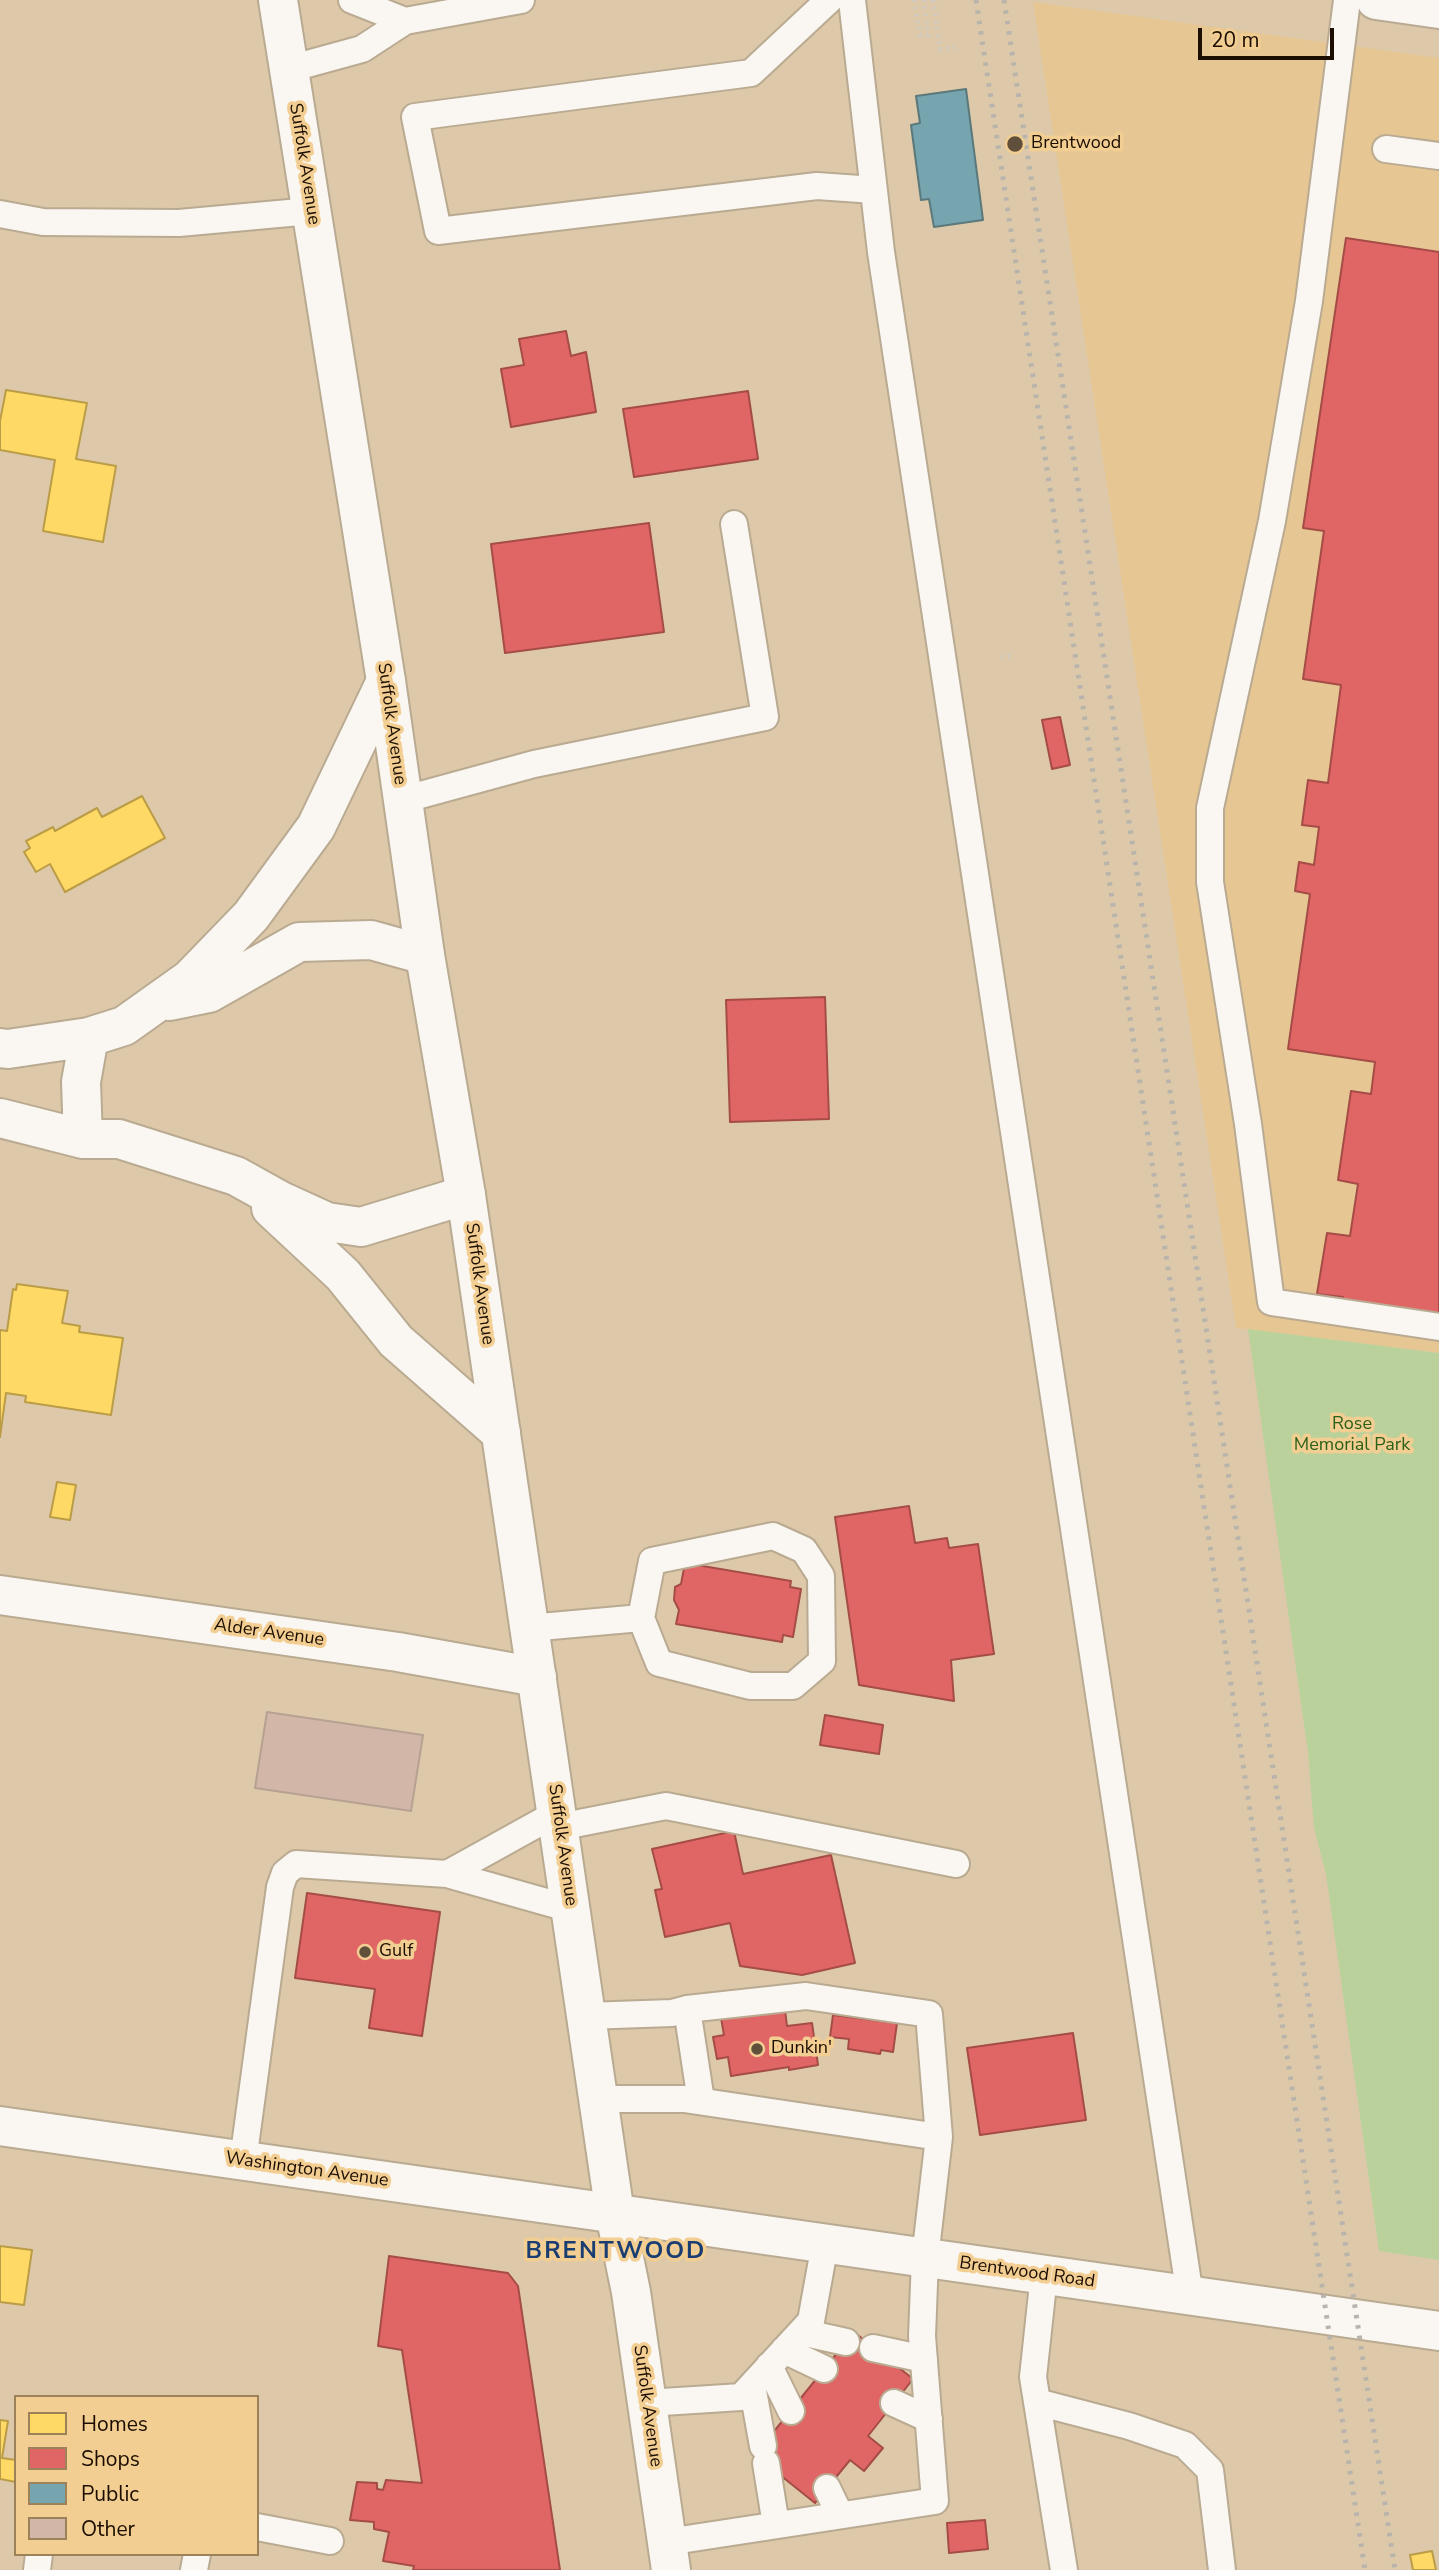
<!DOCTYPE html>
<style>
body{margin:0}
#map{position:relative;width:1439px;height:2570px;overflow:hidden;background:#ddc9a9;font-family:"Nunito Sans",sans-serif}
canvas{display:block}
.legend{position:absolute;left:14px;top:2395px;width:245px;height:161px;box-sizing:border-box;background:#f3ce93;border:2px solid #9d8158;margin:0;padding:9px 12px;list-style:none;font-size:21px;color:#1b0e00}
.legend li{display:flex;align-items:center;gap:14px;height:35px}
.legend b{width:35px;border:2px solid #9d8158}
.scale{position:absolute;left:1198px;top:28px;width:136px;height:32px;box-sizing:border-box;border:4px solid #1b0e00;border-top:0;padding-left:9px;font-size:21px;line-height:24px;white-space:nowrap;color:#1b0e00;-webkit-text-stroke:5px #f3ce93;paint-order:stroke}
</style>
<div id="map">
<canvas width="1439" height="2570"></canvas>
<ul class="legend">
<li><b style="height:19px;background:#ffd966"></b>Homes</li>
<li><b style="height:19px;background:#e06666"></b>Shops</li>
<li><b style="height:19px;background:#76a5af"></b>Public</li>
<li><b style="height:19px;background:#d2b6a8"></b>Other</li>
</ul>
<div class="scale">20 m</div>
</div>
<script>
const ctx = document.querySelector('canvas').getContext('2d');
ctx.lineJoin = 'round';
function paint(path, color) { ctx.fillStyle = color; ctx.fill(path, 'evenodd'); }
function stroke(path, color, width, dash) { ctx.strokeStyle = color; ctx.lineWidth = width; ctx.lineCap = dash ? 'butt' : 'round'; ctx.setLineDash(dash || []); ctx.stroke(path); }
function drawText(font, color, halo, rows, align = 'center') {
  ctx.font = font + ' "Nunito Sans",sans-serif'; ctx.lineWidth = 7; ctx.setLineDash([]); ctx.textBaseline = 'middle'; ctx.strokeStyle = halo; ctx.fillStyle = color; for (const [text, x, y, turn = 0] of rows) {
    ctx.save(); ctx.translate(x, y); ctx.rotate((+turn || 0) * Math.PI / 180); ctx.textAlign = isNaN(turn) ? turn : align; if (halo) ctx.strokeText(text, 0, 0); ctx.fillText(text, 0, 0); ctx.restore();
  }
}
const built = new Path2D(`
 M1033,2L1439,58V1353L1236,1328Z`);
const green = new Path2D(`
 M1248,1329L1439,1353V2260L1379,2251L1326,1874L1314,1828L1308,1753Z`);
const homes = new Path2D(`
 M6,390L87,403L76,459L116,466L103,542L43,531L55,460L0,450V421Z
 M142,796L165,838L65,892L50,864L36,872L24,852L30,848L26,841L53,827L55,831L97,808L102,817Z
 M17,1284L68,1291L62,1323L80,1326L79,1332L123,1338L111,1415L25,1402L26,1396L6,1393L0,1437V1330L7,1331L13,1289L16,1290Z
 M57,1482L76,1485L70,1520L50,1517Z
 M0,2246L32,2250L24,2305L0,2302Z
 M0,2420L8,2421L2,2458L16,2460V2482L0,2479Z
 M1432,2551L1436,2570H1413L1410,2555Z`);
const shops = new Path2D(`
 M1346,238L1439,252V1316L1342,1302L1343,1297L1317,1294L1327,1233L1350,1236L1358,1184L1338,1180L1351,1091L1371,1094L1375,1062L1288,1049L1310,894L1295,891L1299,862L1314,865L1319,827L1302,825L1308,780L1328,783L1341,685L1303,679L1324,531L1303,528Z
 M566,331L571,356L586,352L596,412L511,427L501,369L524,365L519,339Z
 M748,391L758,459L634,477L623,409Z
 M649,523L664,632L505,653L491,544Z
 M1060,717L1070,765L1052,769L1042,720Z
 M825,997L829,1119L730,1122L726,1000Z
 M909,1506L915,1543L947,1538L949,1548L978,1544L994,1654L951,1660L954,1701L859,1685L835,1517Z
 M685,1563L791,1581L790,1587L801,1589L793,1637L783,1635L782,1642L676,1624L679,1610L674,1600L675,1587L681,1584Z
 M825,1715L883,1725L879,1754L820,1745Z
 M734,1831L743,1874L831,1855L855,1963L802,1975L740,1966L730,1923L665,1937L655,1890L662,1889L652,1849Z
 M307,1893L440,1912L422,2036L369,2028L375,1989L295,1978Z
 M784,2002L787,2026L812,2023L818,2065L789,2070V2067L731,2076L728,2057L717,2059L713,2037L724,2035L720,2012Z
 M833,2015L897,2023L893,2052L881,2050L880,2054L848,2049L849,2039L830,2037Z
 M1073,2033L1086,2120L980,2135L967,2048Z
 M389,2256L508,2273L518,2286L560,2570H413L414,2566L383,2561L389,2532L374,2529V2522L350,2520L357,2482L377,2483V2489L383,2490L386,2480L422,2483L402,2350L378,2346Z
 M854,2332L913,2379L868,2436L883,2448L864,2471L850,2460L815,2503L755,2455Z
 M985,2520L988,2549L949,2553L947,2523Z`);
const public = new Path2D(`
 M966,89L983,220L934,227L929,199L921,200L911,125L920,123L916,96Z`);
const building = new Path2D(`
 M267,1712L423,1735L411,1811L255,1788Z`);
const path = new Path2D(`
 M914,0L920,35H928L924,0
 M933,0L940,49L957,47
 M1001,657L1013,656`);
const service = new Path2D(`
 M352,0L405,21
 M829,0L751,73L415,117L438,231L817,186L874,190
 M852,0L881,252L1190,2296
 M1347,0L1309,301L1272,521L1210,808V882L1248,1124L1271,1302L1439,1327
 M289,69L362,49L405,21L521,0
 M1386,149L1439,156
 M0,214L43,222L179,223L311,211
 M402,800L534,764L765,717L734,524
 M529,1628L641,1618L652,1561L773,1536L804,1550L821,1576L822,1661L793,1686H750L659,1663L641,1618
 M559,1827L666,1806L956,1864
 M447,1874L557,1813
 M586,2016L672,2013L687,2009L701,2101
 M598,2099H684L939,2137
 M243,2161L280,1887L285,1873L296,1864L447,1874L571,1909
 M1044,2275L1033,2377L1064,2570
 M801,2332L846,2342
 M873,2348L924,2359
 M784,2350L824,2369
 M769,2366L791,2411
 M752,2385L763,2446
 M1037,2402L1129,2426L1185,2445L1210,2470L1222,2570
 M647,2403L741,2397L811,2321L825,2244
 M894,2403L929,2419
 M766,2463L776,2525
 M827,2488L840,2515
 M257,2527L330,2541
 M667,2542L935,2501L922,2336L925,2258L939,2137L929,2014L806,1996L687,2009
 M37,2570L39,2554
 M194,2570L197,2554`);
const minor = new Path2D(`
 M1376,0L1439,9
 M170,1001L209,993L299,942L371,940L425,955
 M0,1048L8,1049L89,1037L124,1026L190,979L251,916L316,827L386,681
 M0,1118L83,1139H119L236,1176L281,1201L327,1222L361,1227L466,1195
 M83,1139L81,1082L89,1037
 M271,1208L343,1275L396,1341L501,1433
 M0,1595L398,1652L537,1677`);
const tertiary = new Path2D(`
 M0,2126L1439,2331`);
const secondary = new Path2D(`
 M278,0L386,681L425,955L466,1195L615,2214L631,2292L671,2570`);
const rail = new Path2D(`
 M976,0L1365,2570
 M1004,0L1395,2570`);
const markers = [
 [1015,144,9,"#5f4f3b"],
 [365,1952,7,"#5f4f3b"],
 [757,2049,7,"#5f4f3b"]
];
const poiNames = [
 ["Brentwood",1031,144],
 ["Gulf",379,1952],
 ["Dunkin'",771,2049]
];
const streetNames = [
 ["Suffolk Avenue",304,164,81],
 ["Suffolk Avenue",391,724,82],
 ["Suffolk Avenue",479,1284,82],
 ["Alder Avenue",269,1633,8],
 ["Suffolk Avenue",562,1845,82],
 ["Washington Avenue",307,2170,8],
 ["Brentwood Road",1027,2273,8],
 ["Suffolk Avenue",647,2406,82]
];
const parkNames = [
 ["Rose",1352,1425],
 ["Memorial Park",1352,1446]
];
const districtNames = [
 ["BRENTWOOD",616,2252]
];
paint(built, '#e6c794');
paint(green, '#bbd19b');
paint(homes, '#ffd966');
stroke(homes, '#bb9c47', 2);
paint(shops, '#e06666');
stroke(shops, '#a54c47', 2);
paint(public, '#76a5af');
stroke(public, '#5b787a', 2);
paint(building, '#d2b6a8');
stroke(building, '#b6a192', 2);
stroke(service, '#b9aa91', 30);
stroke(minor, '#b9aa91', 42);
stroke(tertiary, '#b9aa91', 42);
stroke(secondary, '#b9aa91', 42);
stroke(path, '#cfc9c0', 4.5, [2, 5]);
stroke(service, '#faf7f2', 26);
stroke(minor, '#faf7f2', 38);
stroke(tertiary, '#faf7f2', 38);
stroke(secondary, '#faf7f2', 38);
stroke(rail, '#b8b4ac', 5, [3.5, 7]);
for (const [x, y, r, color] of markers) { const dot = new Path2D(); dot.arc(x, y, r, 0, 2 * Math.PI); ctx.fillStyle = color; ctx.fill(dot); stroke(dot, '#f3ce93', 2.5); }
drawText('18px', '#1b0e00', '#f3ce93', poiNames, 'left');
drawText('18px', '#1b0e00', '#f3ce93', streetNames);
drawText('18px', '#2b6018', '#f3ce93', parkNames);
ctx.letterSpacing = '2px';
drawText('bold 24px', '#1a3d72', '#f3ce93', districtNames);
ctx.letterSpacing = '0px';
</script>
